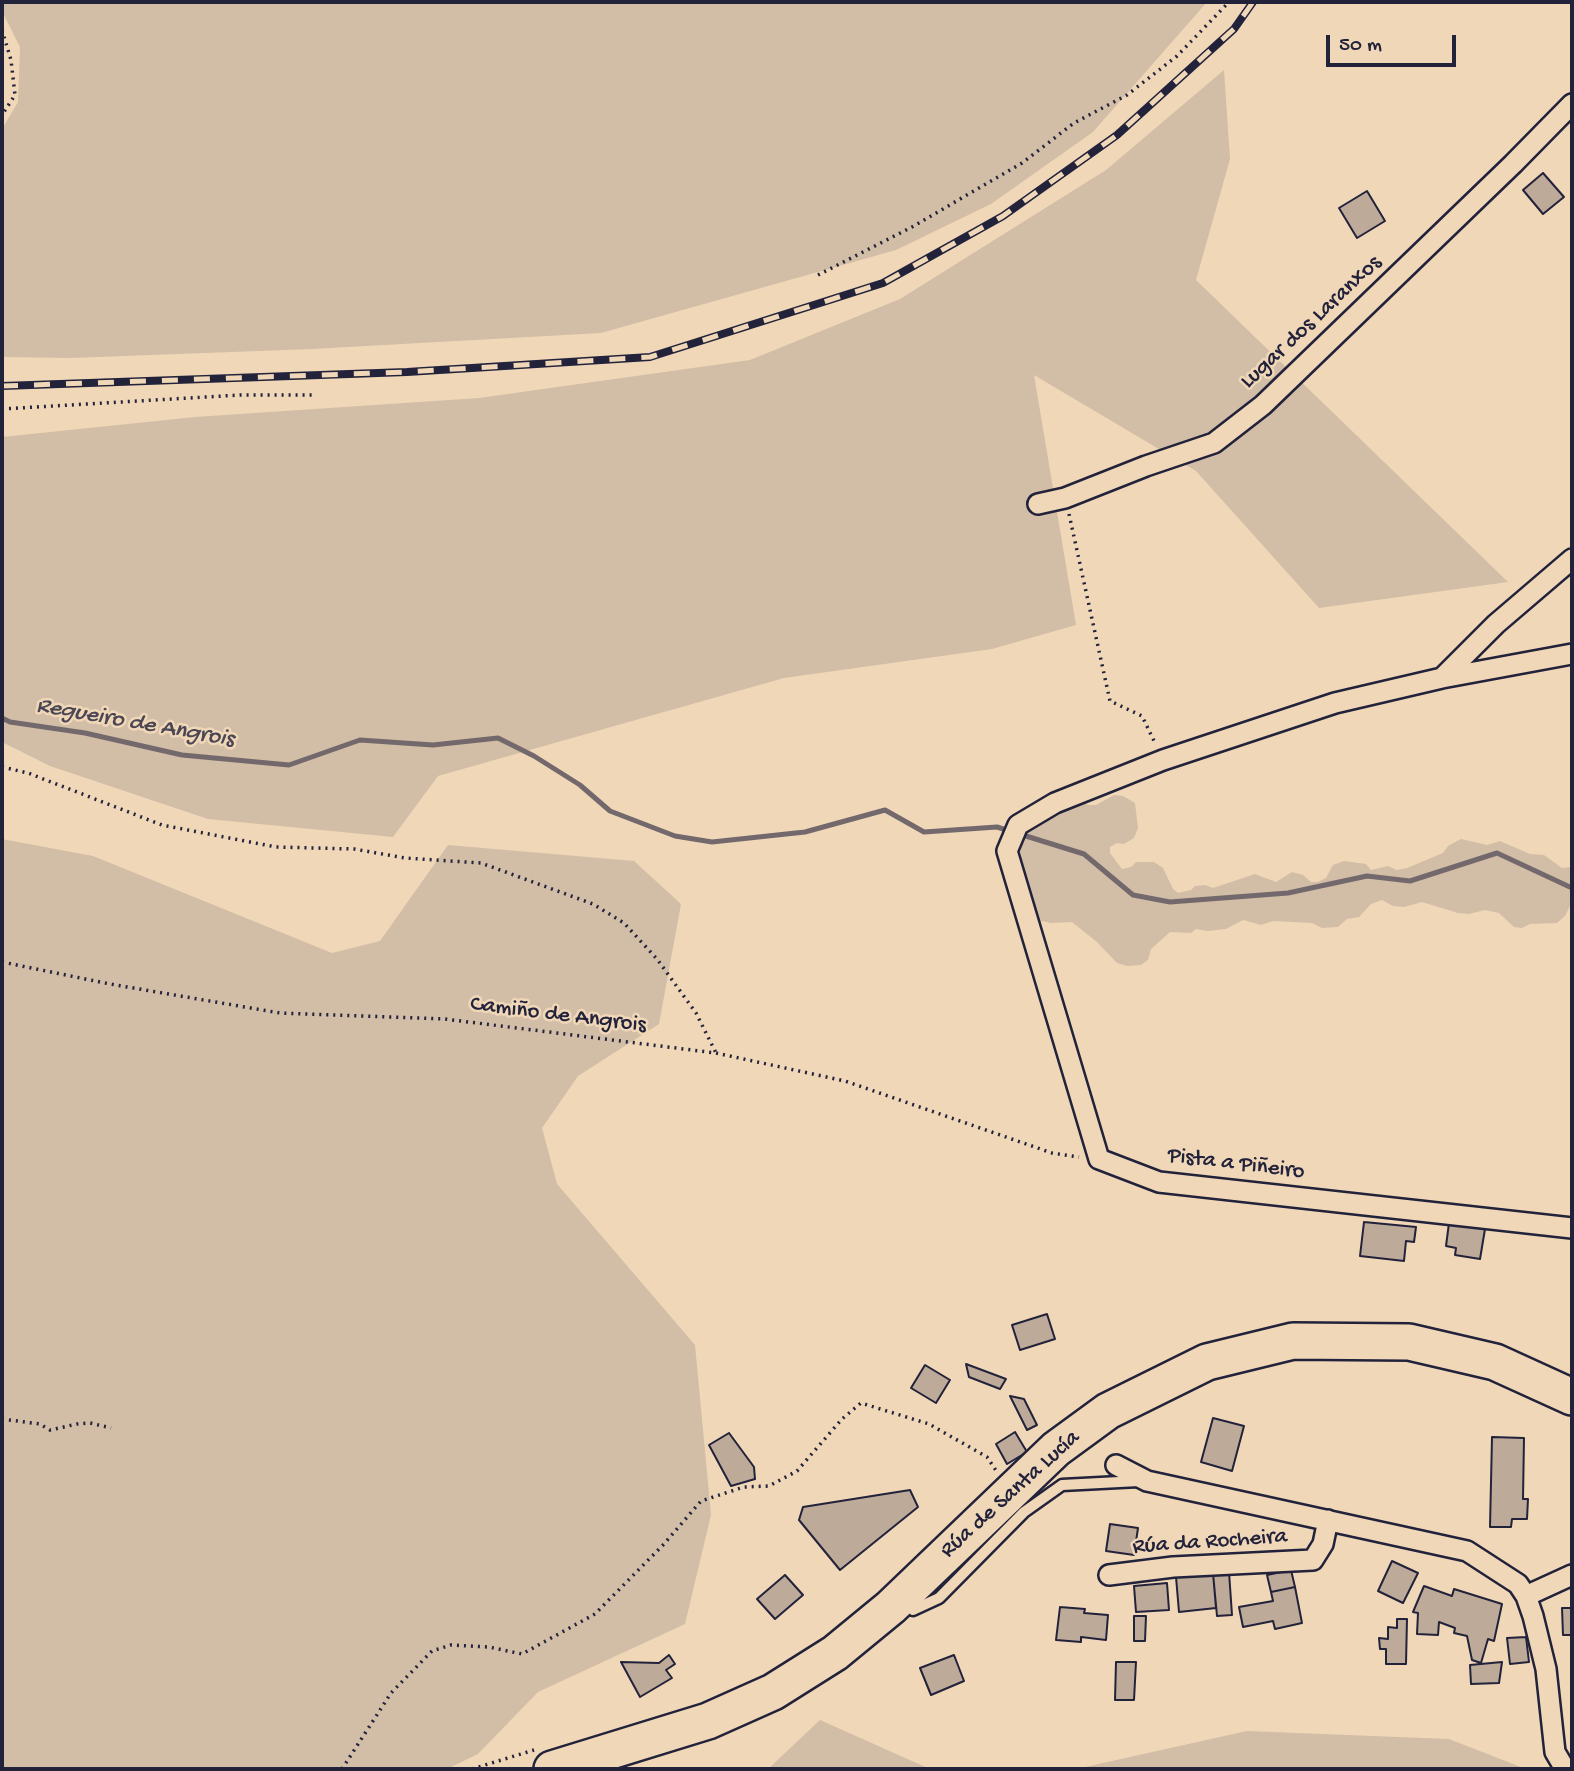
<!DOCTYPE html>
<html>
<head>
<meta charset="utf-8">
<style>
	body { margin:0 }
	#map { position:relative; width:1574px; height:1771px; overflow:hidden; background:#f0d7b8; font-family:"Gochi Hand",sans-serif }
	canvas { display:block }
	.frame { position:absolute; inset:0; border:4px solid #22223b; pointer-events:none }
	.scale { position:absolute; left:1326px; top:35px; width:130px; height:32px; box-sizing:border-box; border:4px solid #22223b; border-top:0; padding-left:9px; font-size:21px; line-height:24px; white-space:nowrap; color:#22223b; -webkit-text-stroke:5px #f0d7b8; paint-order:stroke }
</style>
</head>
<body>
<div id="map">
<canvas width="1574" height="1771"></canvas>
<div class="frame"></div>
<div class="scale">50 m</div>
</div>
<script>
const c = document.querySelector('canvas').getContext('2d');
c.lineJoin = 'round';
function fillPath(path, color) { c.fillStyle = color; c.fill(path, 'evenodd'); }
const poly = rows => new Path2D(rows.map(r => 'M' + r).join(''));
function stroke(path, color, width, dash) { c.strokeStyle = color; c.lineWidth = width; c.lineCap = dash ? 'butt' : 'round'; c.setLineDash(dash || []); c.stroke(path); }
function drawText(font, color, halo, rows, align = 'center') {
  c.font = font + ' "Gochi Hand",sans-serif'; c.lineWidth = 5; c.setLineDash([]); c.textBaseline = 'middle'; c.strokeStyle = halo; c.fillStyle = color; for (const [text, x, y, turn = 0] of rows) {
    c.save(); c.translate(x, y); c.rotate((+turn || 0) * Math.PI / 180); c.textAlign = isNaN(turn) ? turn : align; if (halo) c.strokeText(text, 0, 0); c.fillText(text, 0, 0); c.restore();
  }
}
fillPath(poly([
	[2,2,1207,2,1093,132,991,204,896,250,601,333,312,349,71,358,2,357,2,129,18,102,20,47,2,11],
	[1224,70,1230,159,1196,280,1508,582,1319,608,1196,471,1034,375,1076,625,992,649,784,678,438,776,393,837,208,819,50,766,2,742,2,437,195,417,479,398,750,360,900,299,1106,170],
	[1114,795,1123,796,1135,803,1138,828,1134,838,1124,844,1117,843,1110,847,1110,853,1122,869,1131,867,1136,862,1154,862,1163,868,1173,889,1178,893,1191,890,1195,886,1205,885,1213,888,1255,874,1276,882,1292,872,1303,875,1311,882,1318,882,1326,878,1333,865,1344,861,1366,864,1371,870,1388,866,1397,870,1407,868,1443,853,1448,846,1461,839,1487,845,1500,841,1530,854,1544,855,1562,868,1572,867,1572,902,1565,916,1557,923,1530,924,1522,928,1514,927,1499,913,1485,910,1469,914,1458,913,1422,902,1404,907,1393,906,1382,900,1371,904,1359,917,1347,919,1338,927,1322,928,1312,923,1273,921,1261,925,1243,920,1226,929,1208,931,1196,929,1191,933,1170,932,1151,949,1148,960,1141,965,1127,966,1117,963,1097,942,1072,922,1051,923,1042,921,1034,927,1015,861,1021,827,1080,800,1088,805,1096,805],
	[2,839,93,856,332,953,380,941,448,845,634,861,681,904,659,1024,578,1076,542,1128,557,1184,695,1345,711,1515,685,1624,538,1692,478,1754,447,1769,2,1769],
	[820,1720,930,1769,768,1769],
	[1247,1731,1449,1739,1526,1769,1076,1769]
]), '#d2bda6');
stroke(poly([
	[2,718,10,722,85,733,182,755,289,765,360,740,433,745,498,738,534,756,580,785,610,811,675,836,712,842,805,832,885,810,924,832,997,827,1084,854,1133,895,1170,902,1288,893,1367,876,1410,881,1497,853,1572,888]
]), '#73696c', 5);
const building = poly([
	[1543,173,1564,197,1543,214,1523,190,1543,173],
	[1367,191,1385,221,1357,238,1339,208,1367,191],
	[1364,1222,1416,1227,1414,1242,1406,1241,1404,1261,1360,1256,1364,1222],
	[1449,1223,1485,1229,1480,1259,1455,1255,1456,1248,1446,1246,1449,1223],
	[1047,1314,1055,1339,1020,1350,1012,1325,1047,1314],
	[966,1364,1006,1379,1000,1389,969,1377,966,1364],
	[925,1365,950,1380,936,1403,911,1388,925,1365],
	[1010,1396,1024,1399,1037,1425,1027,1430,1010,1396],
	[1213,1418,1244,1426,1232,1471,1201,1462,1213,1418],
	[1015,1432,1027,1452,1007,1464,996,1444,1015,1432],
	[729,1433,754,1467,755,1479,731,1486,709,1445,729,1433],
	[1492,1437,1524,1438,1523,1499,1528,1499,1527,1519,1512,1519,1511,1527,1490,1527,1492,1437],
	[910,1490,918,1507,840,1570,799,1520,803,1507,910,1490],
	[1110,1524,1138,1528,1134,1555,1106,1551,1110,1524],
	[1392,1561,1418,1573,1403,1603,1378,1591,1392,1561],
	[1291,1570,1295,1587,1271,1592,1267,1575,1291,1570],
	[1229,1572,1232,1615,1217,1616,1213,1573,1229,1572],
	[1213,1573,1216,1608,1179,1612,1176,1577,1213,1573],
	[785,1575,803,1595,775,1619,757,1599,785,1575],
	[1167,1583,1169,1610,1136,1612,1134,1586,1167,1583],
	[1424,1586,1452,1596,1454,1589,1502,1604,1494,1641,1488,1639,1481,1663,1472,1660,1467,1636,1454,1633,1455,1628,1439,1622,1438,1635,1417,1634,1418,1613,1413,1612,1424,1586],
	[1295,1587,1302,1623,1275,1629,1273,1621,1243,1627,1239,1607,1273,1601,1271,1592,1295,1587],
	[1060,1607,1085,1609,1084,1613,1108,1615,1106,1640,1081,1637,1081,1642,1056,1640,1060,1607],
	[1562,1608,1572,1608,1572,1635,1563,1635,1562,1608],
	[1134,1616,1146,1616,1145,1641,1134,1641,1134,1616],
	[1397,1619,1407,1619,1406,1664,1386,1664,1386,1649,1380,1649,1379,1638,1388,1639,1388,1627,1397,1628,1397,1619],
	[1526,1637,1529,1662,1510,1664,1507,1638,1526,1637],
	[669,1655,675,1664,666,1670,672,1678,640,1697,621,1662,659,1663,669,1655],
	[954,1655,964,1681,931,1695,920,1668,954,1655],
	[1116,1662,1136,1662,1134,1700,1115,1700,1116,1662],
	[1502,1662,1499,1683,1471,1684,1470,1665,1502,1662]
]);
fillPath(building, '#bdaa99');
stroke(building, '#22223b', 2);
const lane = poly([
	[913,1610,939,1598,1024,1512,1062,1485,1139,1481]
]);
const street = poly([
	[1038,504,1065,498,1146,466,1214,443,1263,405,1513,164,1572,104],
	[1572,654,1442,678,1335,703,1163,760,1055,803,1018,825,1007,851,1099,1159,1159,1182,1572,1228],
	[1442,678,1496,624,1572,559],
	[1116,1465,1147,1481,1467,1551,1518,1584,1526,1596,1533,1616,1546,1669,1555,1752,1565,1769],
	[1109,1575,1173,1567,1313,1560,1323,1544,1328,1520],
	[1526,1596,1572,1575]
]);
const highway = poly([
	[552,1769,708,1721,773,1692,835,1653,891,1607,1056,1449,1108,1411,1207,1362,1293,1341,1409,1342,1495,1362,1572,1397]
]);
stroke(lane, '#22223b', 15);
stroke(street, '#22223b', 24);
stroke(highway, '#22223b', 40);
stroke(poly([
	[2,30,11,60,15,95,2,115],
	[818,275,912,227,1022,163,1074,123,1127,95,1177,56,1229,2],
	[2,409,240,395,316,395],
	[1069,514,1110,701,1142,716,1156,745],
	[2,767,28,773,162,825,276,847,354,849,405,858,481,863,593,904,624,923,657,959,696,1013,716,1053],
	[2,962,110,984,280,1013,445,1019,716,1053,845,1081,1052,1153,1079,1157],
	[2,1419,40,1424,50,1430,77,1424,90,1423,111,1428],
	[342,1769,391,1693,432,1651,451,1645,489,1647,522,1654,595,1614,664,1544,701,1501,744,1487,769,1486,797,1471,842,1419,861,1403,929,1424,987,1457,997,1472],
	[472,1769,534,1750]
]), '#22223b', 3.5, [2, 5]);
stroke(lane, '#f0d7b8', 10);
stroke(street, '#f0d7b8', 19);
stroke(highway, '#f0d7b8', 35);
const rail = poly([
	[2,386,407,372,650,357,883,283,1003,216,1117,135,1234,29,1253,2]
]);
stroke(rail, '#22223b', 8);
stroke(rail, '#f0d7b8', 5, [16]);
drawText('23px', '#22223b', '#f0d7b8', [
	["Lugar dos Laranxos",1312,323,-43],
	["Camiño de Angrois",558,1016,7],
	["Pista a Piñeiro",1236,1165,7],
	["Rúa de Santa Lucía",1011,1495,-42],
	["Rúa da Rocheira",1210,1543,-4]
]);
drawText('italic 24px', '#4a4654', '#f0d7b8', [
	["Regueiro de Angrois",135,724,10]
]);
</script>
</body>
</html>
